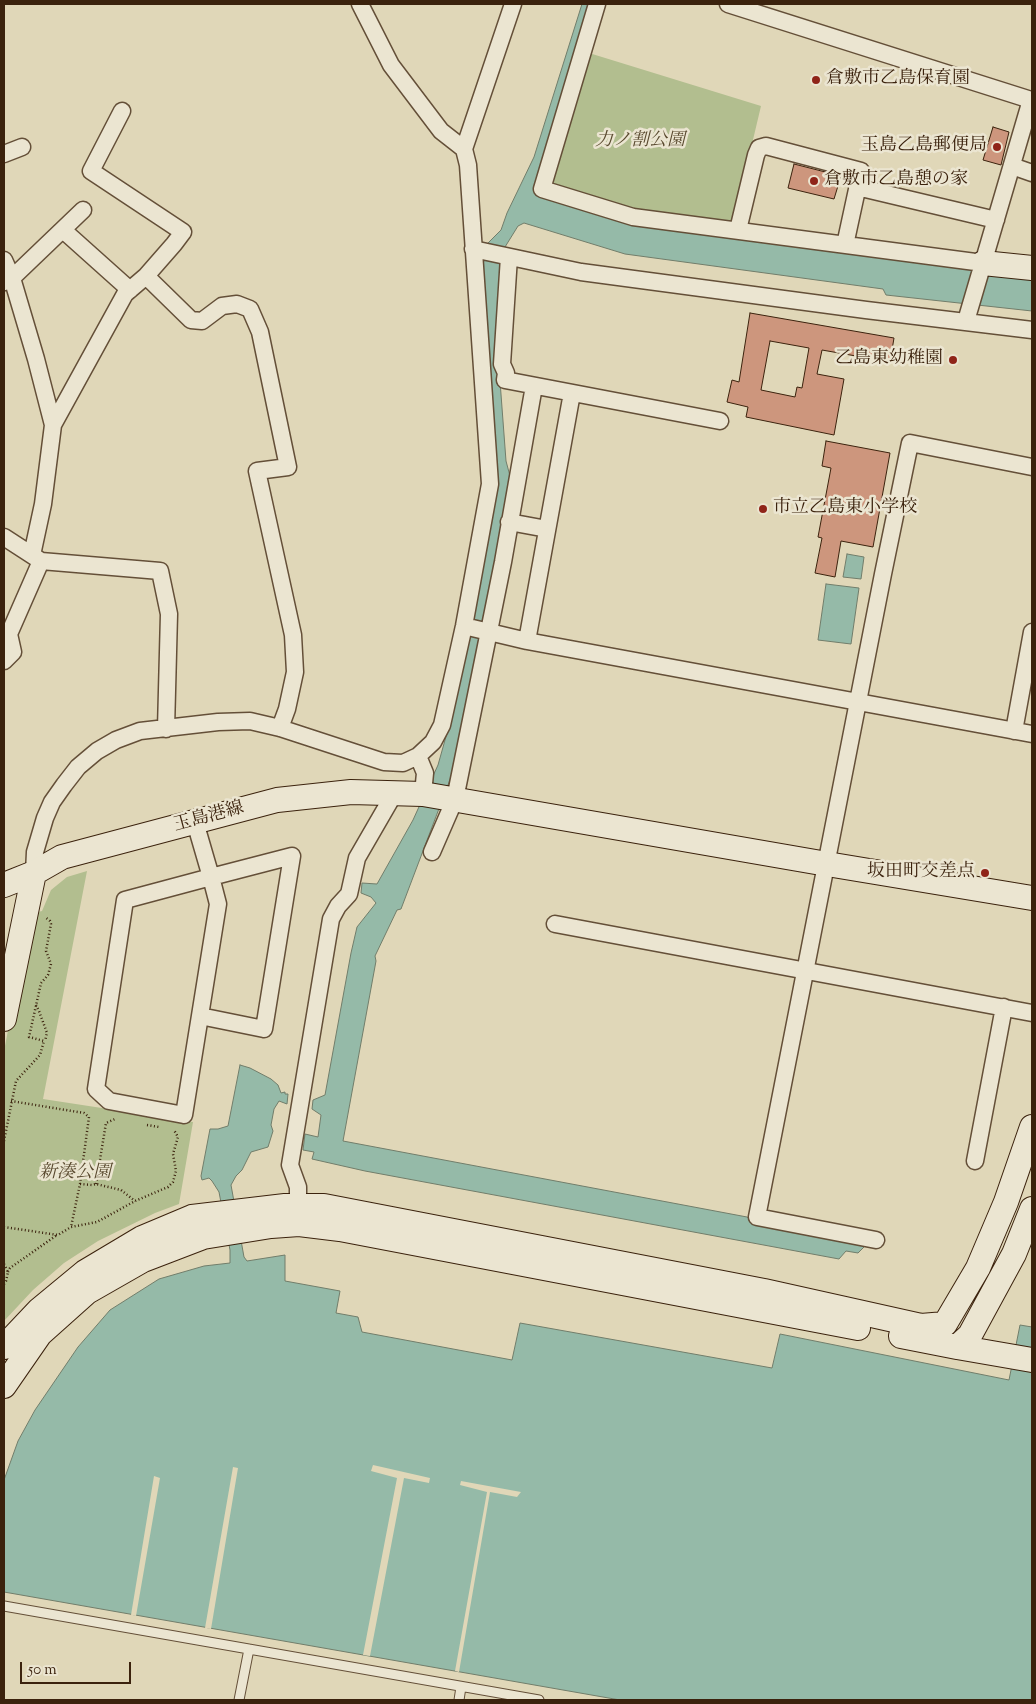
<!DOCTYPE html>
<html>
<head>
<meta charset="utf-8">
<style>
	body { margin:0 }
	#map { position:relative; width:1036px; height:1704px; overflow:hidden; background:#e0d7b8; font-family:"Sorts Mill Goudy",serif }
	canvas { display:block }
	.frame { position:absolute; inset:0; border:5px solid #3b220d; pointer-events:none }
	.scale { position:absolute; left:20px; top:1662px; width:111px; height:22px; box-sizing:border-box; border:2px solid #3b220d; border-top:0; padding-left:6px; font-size:15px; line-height:18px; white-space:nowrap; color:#3b220d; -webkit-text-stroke:4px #ebe5d1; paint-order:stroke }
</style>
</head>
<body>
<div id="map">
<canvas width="1036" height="1704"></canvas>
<div class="frame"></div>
<div class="scale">50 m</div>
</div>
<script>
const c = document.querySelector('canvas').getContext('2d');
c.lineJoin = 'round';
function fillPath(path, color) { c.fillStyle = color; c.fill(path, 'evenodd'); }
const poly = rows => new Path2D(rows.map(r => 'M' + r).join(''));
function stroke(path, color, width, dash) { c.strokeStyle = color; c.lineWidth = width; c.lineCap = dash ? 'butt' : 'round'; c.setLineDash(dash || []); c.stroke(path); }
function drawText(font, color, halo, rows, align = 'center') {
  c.font = font + ' "Sorts Mill Goudy","Noto Serif JP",serif'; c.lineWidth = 5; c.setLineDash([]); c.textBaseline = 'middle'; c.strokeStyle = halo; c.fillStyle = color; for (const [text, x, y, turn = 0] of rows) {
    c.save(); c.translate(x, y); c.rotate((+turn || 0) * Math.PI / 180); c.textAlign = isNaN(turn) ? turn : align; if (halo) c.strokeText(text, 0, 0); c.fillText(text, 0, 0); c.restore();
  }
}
fillPath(poly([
	[589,53,761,106,734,220,728,224,635,213,556,189,552,180],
	[87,871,43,1099,193,1122,179,1204,155,1213,98,1241,64,1263,33,1290,4,1321,4,1051,29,923,38,912,42,911,51,890,67,877]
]), '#b2be8f');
const water = poly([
	[582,4,590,4,536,194,633,222,1032,272,1032,311,886,295,883,289,625,254,524,223,518,226,505,247,499,261,505,265,500,381,506,461,510,476,505,519,454,769,401,909,397,910,375,956,376,961,343,1141,747,1217,755,1222,865,1246,858,1253,846,1251,839,1259,365,1171,312,1159,314,1152,303,1150,305,1134,318,1137,321,1115,312,1109,313,1100,325,1095,351,953,357,927,376,903,371,897,361,893,362,883,377,884,413,820,438,765,454,708,490,516,479,273,484,260,487,258,488,243,501,230,507,213,534,157,582,4],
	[847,554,864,557,861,579,843,577,847,554],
	[826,584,859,588,851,644,818,640,826,584],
	[240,1065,250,1068,271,1079,278,1085,281,1093,285,1092,285,1094,288,1094,287,1104,279,1101,274,1109,271,1125,273,1131,268,1147,251,1152,242,1170,236,1176,231,1185,244,1257,247,1261,285,1255,285,1281,340,1291,336,1313,358,1317,362,1332,512,1360,520,1323,772,1368,780,1334,1009,1380,1020,1325,1032,1327,1032,1700,620,1700,4,1592,4,1480,18,1441,35,1410,78,1347,110,1310,159,1279,204,1266,230,1263,230,1250,219,1192,212,1181,209,1178,202,1180,201,1176,210,1129,218,1129,228,1126,240,1065]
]);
fillPath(water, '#95baa8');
stroke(water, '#717d6a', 1);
fillPath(poly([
	[373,1465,430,1478,429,1483,404,1478,370,1656,363,1655,397,1478,371,1471],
	[233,1467,238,1468,211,1629,205,1628],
	[154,1476,160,1478,136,1616,131,1615],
	[461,1481,521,1492,517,1497,490,1492,459,1672,455,1671,487,1492,460,1485]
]), '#e0d7b8');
const building = poly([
	[993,127,1009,132,1001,165,983,160,993,127],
	[794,164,841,176,834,199,788,188,794,164],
	[750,313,894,338,890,362,822,350,817,374,844,379,834,435,746,417,748,407,727,402,732,380,739,382,750,313],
	[770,341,809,348,802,388,797,387,795,397,761,390,770,341],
	[826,441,890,453,873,547,841,541,835,577,815,573,822,538,818,537,831,468,822,466,826,441]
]);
fillPath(building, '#cd967d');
stroke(building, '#3b220d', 1);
const lane = poly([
	[4,1606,539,1700],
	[239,1700,249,1649],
	[459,1700,461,1687]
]);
const street = poly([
	[360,4,391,65,441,131,464,149],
	[597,4,542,189,633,217,983,263],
	[728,4,1031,100,966,321],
	[122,111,91,171,183,232,174,244,146,276],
	[4,154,22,147],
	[1012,166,1032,173],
	[857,187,996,220],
	[63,230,130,290],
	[738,230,756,155,759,148,766,146,861,171,845,245],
	[473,249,581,272,866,310,1032,330],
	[509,257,502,364,506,373,505,380,720,421],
	[4,260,12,278,36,359,53,425,43,504,32,555],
	[4,282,12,278,83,210],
	[53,425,125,294,146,276,191,320,202,321,222,306,237,304,250,309,260,332,288,467,257,471,293,635,295,672,287,709,280,728],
	[509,522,547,529],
	[4,537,41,561,160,571,169,614,166,729],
	[464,626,527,641,1032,734],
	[527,641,572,393],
	[4,661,13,652,9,634,41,561],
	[1014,731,1032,632],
	[418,756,433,742,442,725,464,626,490,484,468,165,464,149,513,4],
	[195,822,211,877,218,904,184,1115,109,1101,96,1089,125,900,211,877,292,856,264,1029,200,1016],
	[432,852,455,799,503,562,534,386],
	[34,873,35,852,45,818,52,802,64,785,78,767,97,751,116,740,140,731,218,722,250,721,280,728,384,762,403,763,418,756,425,773,423,794],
	[555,924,1032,1013],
	[975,1161,1004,1007],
	[298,1215,298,1187,290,1165,331,919,338,906,349,894,357,858,394,794],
	[876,1240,757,1217,883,574,910,443,1032,467]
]);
const secondary = poly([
	[983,263,1032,268],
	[4,885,34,873,62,857,277,800,351,792,423,794,827,864,1032,898],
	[4,1019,34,873],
	[901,1336,957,1347,970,1335,1014,1254,1032,1209],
	[4,1347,39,1310,85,1272,142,1238,192,1217,285,1206,324,1206,764,1291,921,1326,945,1324,978,1268,1006,1202,1032,1127],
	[957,1347,1032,1360],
	[4,1386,40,1334,87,1292,143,1260,203,1237,271,1226,299,1224,340,1229,858,1328]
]);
stroke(lane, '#644f38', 11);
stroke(street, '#644f38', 19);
stroke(secondary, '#3b220d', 26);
stroke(poly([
	[36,1005,39,1011,47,1033,45,1041],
	[11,1101,84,1113,89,1117,80,1184,71,1227],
	[147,1125,159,1127],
	[4,1141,16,1081,40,1055,44,1041,29,1037,41,983,48,975,51,964,46,951,51,924,50,921,45,917],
	[80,1184,92,1185,96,1184,121,1190,135,1201],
	[96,1184,106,1123,115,1119],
	[4,1227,58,1235,71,1227,97,1222,135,1201,168,1187,173,1182,176,1171,173,1154,178,1137,174,1130],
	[4,1264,8,1272,6,1281,4,1284],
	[8,1272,10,1268,57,1235]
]), '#3b220d', 2.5, [1, 2.5]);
stroke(lane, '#ebe5d1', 9);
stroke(street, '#ebe5d1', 16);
stroke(secondary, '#ebe5d1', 24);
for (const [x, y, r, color] of [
	[816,80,5,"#8f2418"],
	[997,147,5,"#8f2418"],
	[814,181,5,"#8f2418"],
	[953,360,5,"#8f2418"],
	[763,509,5,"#8f2418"],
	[985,873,5,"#8f2418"]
]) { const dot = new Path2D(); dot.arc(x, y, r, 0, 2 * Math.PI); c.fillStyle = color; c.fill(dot); stroke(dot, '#ebe5d1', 2); }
drawText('18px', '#3b220d', '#ebe5d1', [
	["倉敷市乙島保育園",826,80],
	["玉島乙島郵便局",987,147,"right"],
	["倉敷市乙島憩の家",824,181],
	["乙島東幼稚園",943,360,"right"],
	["市立乙島東小学校",773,509],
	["坂田町交差点",975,873,"right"]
], 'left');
drawText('italic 18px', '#59492e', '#ebe5d1', [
	["力ノ割公園",640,142],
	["新湊公園",75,1174]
]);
drawText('18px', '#3b220d', '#ebe5d1', [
	["玉島港線",209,818,-15]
]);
</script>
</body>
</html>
